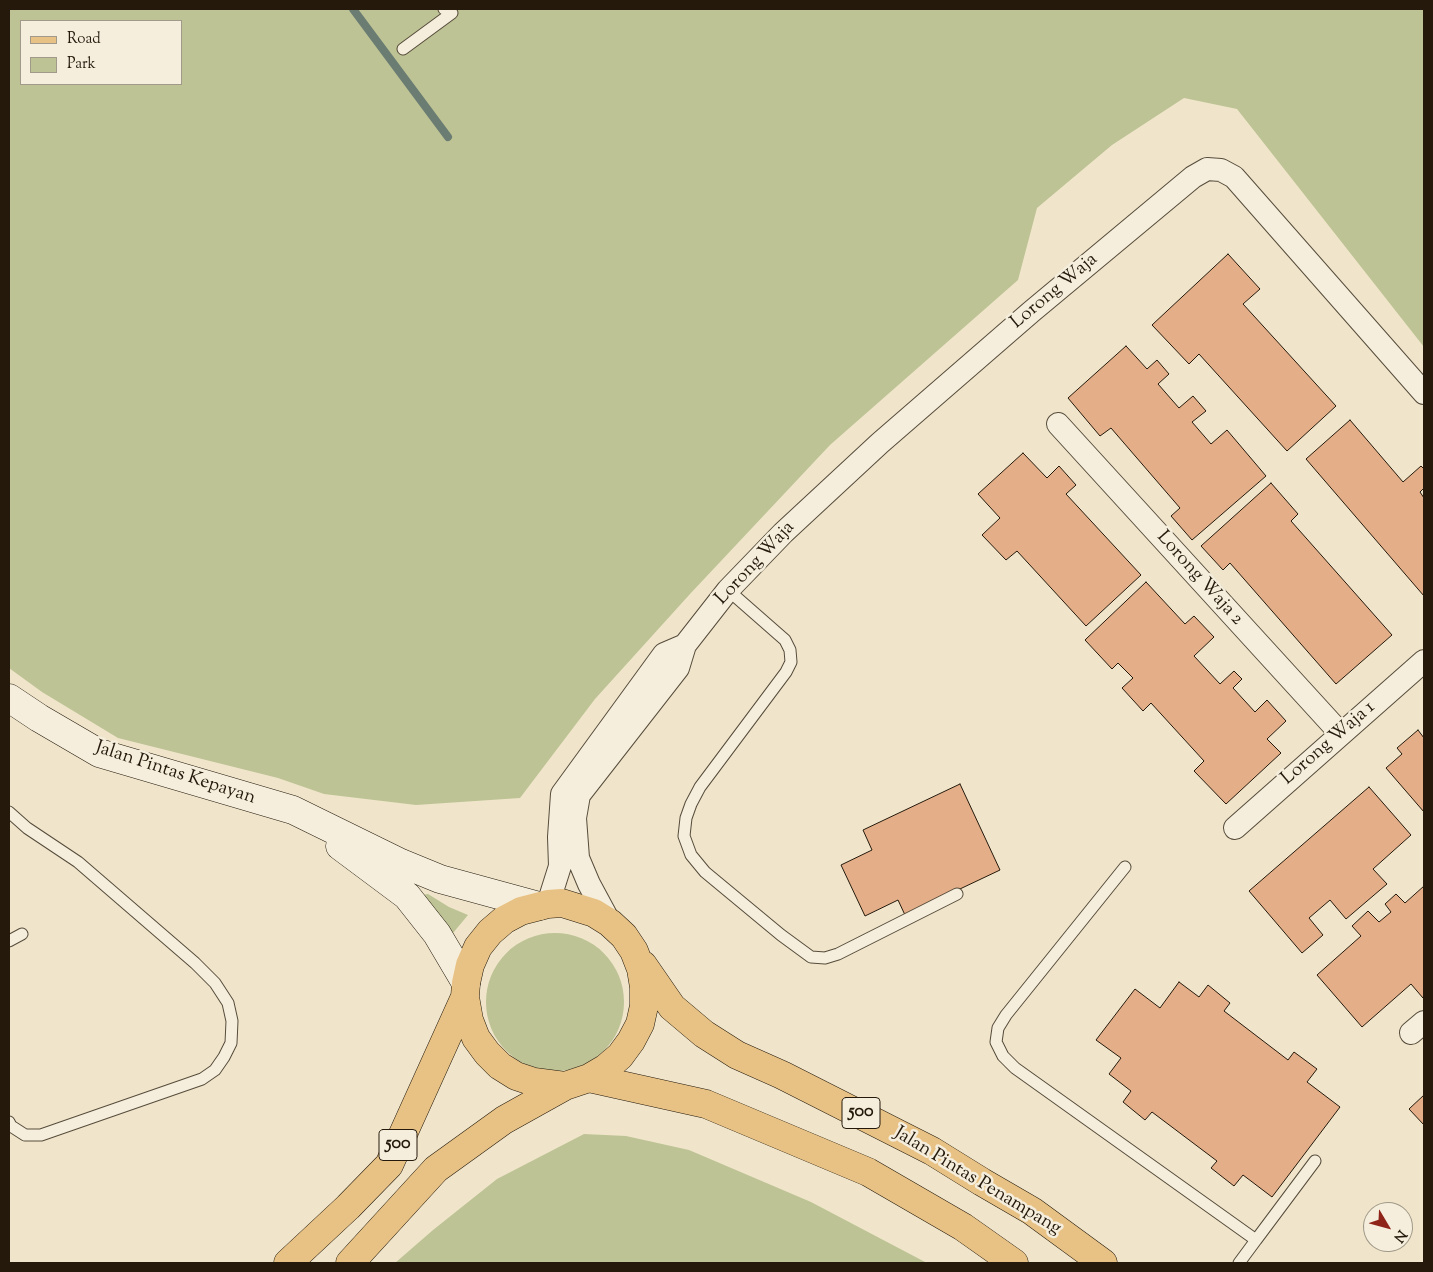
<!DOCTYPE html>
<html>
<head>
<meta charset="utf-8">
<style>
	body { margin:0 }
	#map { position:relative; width:1433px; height:1272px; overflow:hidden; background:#f0e5ca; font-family:"Sorts Mill Goudy",serif }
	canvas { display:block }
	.frame { position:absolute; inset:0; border:10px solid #24190b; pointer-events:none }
	.legend { position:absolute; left:20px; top:20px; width:162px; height:65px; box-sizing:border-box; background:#f5eedd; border:1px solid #a19989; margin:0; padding:6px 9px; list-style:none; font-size:15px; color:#24190b }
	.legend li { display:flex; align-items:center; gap:10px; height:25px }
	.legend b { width:25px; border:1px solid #a19989 }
	.north { position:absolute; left:1363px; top:1202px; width:50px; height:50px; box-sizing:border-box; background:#f5eedd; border:1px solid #a19989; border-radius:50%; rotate:127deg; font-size:14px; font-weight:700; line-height:20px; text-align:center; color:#24190b }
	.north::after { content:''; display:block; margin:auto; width:18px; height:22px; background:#8f2418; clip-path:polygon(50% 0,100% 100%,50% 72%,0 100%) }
</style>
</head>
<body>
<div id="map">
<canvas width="1433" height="1272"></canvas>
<div class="frame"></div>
<ul class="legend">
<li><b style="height:6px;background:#e8c285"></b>Road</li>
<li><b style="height:14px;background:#bdc395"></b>Park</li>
</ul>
<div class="north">N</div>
</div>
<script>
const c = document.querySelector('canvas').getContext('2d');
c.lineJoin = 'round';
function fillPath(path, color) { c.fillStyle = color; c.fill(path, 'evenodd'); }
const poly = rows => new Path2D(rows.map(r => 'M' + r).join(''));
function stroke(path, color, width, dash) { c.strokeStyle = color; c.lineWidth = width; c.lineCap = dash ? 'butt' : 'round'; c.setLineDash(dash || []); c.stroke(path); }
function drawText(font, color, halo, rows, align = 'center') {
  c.font = font + ' "Sorts Mill Goudy",serif'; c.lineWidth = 5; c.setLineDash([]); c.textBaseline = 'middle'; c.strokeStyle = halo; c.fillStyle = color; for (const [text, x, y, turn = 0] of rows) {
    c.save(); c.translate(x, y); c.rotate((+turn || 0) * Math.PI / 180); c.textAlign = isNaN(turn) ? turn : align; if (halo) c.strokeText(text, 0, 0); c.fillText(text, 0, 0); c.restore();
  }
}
fillPath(poly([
	[9,9,1424,9,1424,347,1237,109,1184,98,1112,145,1037,208,1018,280,830,445,690,594,595,699,520,798,416,805,324,794,278,778,118,738,42,692,9,668],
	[21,21,181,21,181,84,21,84],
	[428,894,449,907,468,915,448,939,422,895],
	'486 1002a69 69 0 1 1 138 0a69 69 0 1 1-138 0Z',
	[584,1134,626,1136,689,1150,811,1202,927,1263,395,1263,433,1230,497,1179]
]), '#bdc395');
stroke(poly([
	[353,9,448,137]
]), '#6b7d72', 8);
const building = poly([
	[1228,254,1260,289,1243,304,1336,406,1287,451,1199,354,1189,364,1152,325,1228,254],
	[1126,346,1147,369,1157,360,1169,374,1158,384,1179,408,1193,396,1206,411,1192,422,1211,444,1227,430,1266,476,1192,540,1171,516,1180,508,1111,428,1100,436,1068,398,1126,346],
	[1350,420,1403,482,1421,466,1424,469,1424,488,1420,492,1424,498,1424,596,1306,459,1350,420],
	[1023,453,1047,478,1059,466,1076,485,1066,494,1141,575,1086,626,1017,551,1006,560,982,535,1000,518,978,494,1023,453],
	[1271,483,1298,514,1291,521,1392,635,1336,684,1230,563,1223,570,1201,546,1271,483],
	[1146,582,1185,624,1194,616,1214,637,1194,656,1220,684,1234,671,1242,679,1233,688,1255,712,1267,700,1286,721,1267,739,1281,753,1226,804,1194,771,1204,761,1151,703,1143,711,1122,688,1133,678,1118,663,1112,669,1085,640,1146,582],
	[1418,730,1424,738,1424,812,1386,768,1402,754,1397,748,1418,730],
	[960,784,1000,870,905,915,898,900,865,916,841,865,872,850,863,830,960,784],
	[1369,787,1411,835,1373,869,1387,884,1346,919,1330,900,1309,918,1323,935,1302,953,1249,891,1369,787],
	[1424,886,1424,997,1423,998,1411,984,1362,1027,1317,975,1361,936,1352,926,1368,911,1379,922,1391,912,1385,904,1396,894,1405,903,1424,886],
	[1179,982,1199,997,1208,985,1230,1003,1224,1011,1288,1060,1294,1052,1317,1069,1307,1082,1340,1107,1272,1197,1243,1175,1234,1186,1211,1168,1217,1161,1152,1112,1145,1120,1123,1102,1131,1091,1109,1074,1121,1058,1096,1040,1135,989,1160,1008,1179,982],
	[1424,1095,1424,1125,1409,1109,1424,1095]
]);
fillPath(building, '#e4ae89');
stroke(building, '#24190b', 1);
const lane = poly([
	[403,49,452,13,444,9],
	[728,590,785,640,790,650,791,662,786,672,700,787,691,804,686,818,684,836,691,855,705,872,781,935,811,957,825,958,838,954,957,894],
	[9,812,27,828,78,862,195,963,215,983,228,1003,232,1021,231,1043,224,1057,215,1070,202,1079,41,1135,25,1135,11,1126,9,1122],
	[1125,867,1006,1015,998,1028,996,1042,1003,1056,1015,1068,1256,1240,1239,1263],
	[9,941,22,934],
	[1256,1240,1315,1161]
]);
const street = poly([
	[1058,424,1341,734],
	[1235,828,1424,661],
	[548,904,560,866,559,837,562,794,664,654,685,645],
	[610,923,589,884,578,858,575,818,579,795,678,668,685,645,728,590,783,533,880,443,1031,312,1193,177,1207,169,1221,170,1234,177,1424,393],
	[1411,1033,1424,1022]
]);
const secondary = poly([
	[9,698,39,718,99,753,293,810,401,863,440,879,539,906],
	[340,846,407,896,437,934,466,983]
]);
const primary = poly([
	[643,965,672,1007,704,1034,737,1055,782,1075,932,1151,982,1182,1032,1211,1103,1263],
	[589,1078,706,1104,868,1172,963,1227,1014,1263],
	[288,1263,348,1207,389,1165,465,997,466,983,470,965,478,947,490,932,504,920,521,911,548,904,562,903,594,913,610,923,624,936,634,951,641,969,644,987,644,1006,640,1024,631,1041,620,1056,606,1068,589,1078,565,1086,534,1082,516,1076,500,1066,487,1053,476,1038,469,1020,465,997],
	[350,1263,436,1169,504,1120,565,1086]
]);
stroke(lane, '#574c3b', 13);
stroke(street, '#574c3b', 24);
stroke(secondary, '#24190b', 29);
stroke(primary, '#24190b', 29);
stroke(lane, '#f5eedd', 11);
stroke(street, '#f5eedd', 22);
stroke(secondary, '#f5eedd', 28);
stroke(primary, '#e8c285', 28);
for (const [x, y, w] of [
	[861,1113,38],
	[398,1145,38]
]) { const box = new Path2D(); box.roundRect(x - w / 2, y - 15.5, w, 31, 4); c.fillStyle = '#f5eedd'; c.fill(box); stroke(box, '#24190b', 1); }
drawText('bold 18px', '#24190b', null, [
	["500",861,1113],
	["500",398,1145]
]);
drawText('19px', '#24190b', '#f5eedd', [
	["Lorong Waja",1055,292,-40],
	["Lorong Waja",756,564,-47],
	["Lorong Waja 2",1199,579,48],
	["Lorong Waja 1",1329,744,-41],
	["Jalan Pintas Kepayan",175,774,18],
	["Jalan Pintas Penampang",977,1182,31]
]);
</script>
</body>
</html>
